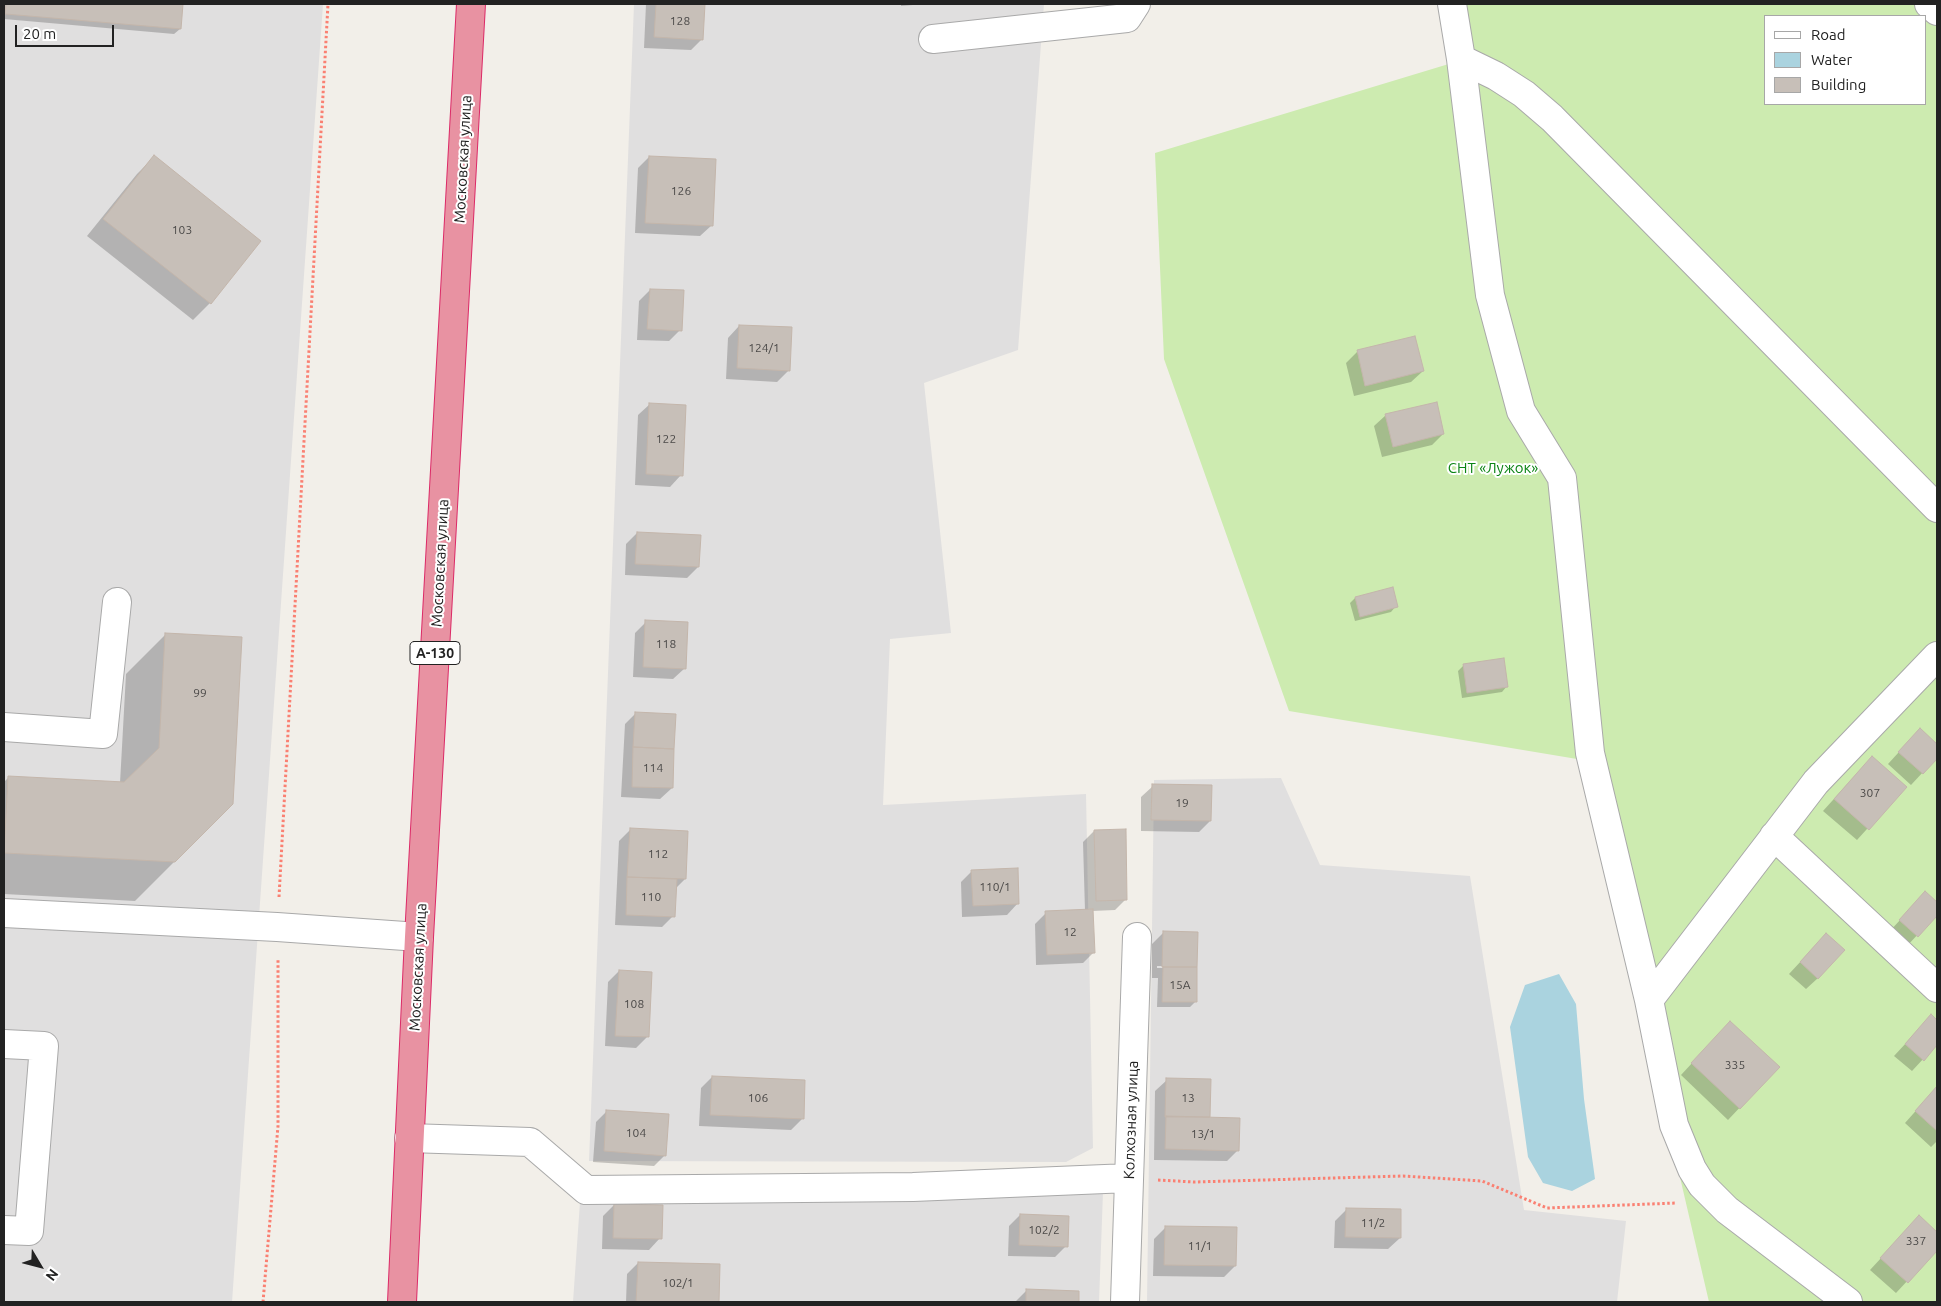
<!DOCTYPE html>
<html>
<head>
<meta charset="utf-8">
<style>
	body { margin:0 }
	#map { position:relative; width:1941px; height:1306px; overflow:hidden; background:#f2efe9; font-family:Ubuntu,sans-serif }
	canvas { display:block }
	.frame { position:absolute; inset:0; border:5px solid #222; pointer-events:none }
	.legend { position:absolute; left:1764px; top:15px; width:162px; height:90px; box-sizing:border-box; background:#fff; border:1px solid #a7a7a7; margin:0; padding:6px 9px; list-style:none; font-size:15px; color:#222 }
	.legend li { display:flex; align-items:center; gap:10px; height:25px }
	.legend b { width:25px; border:1px solid #a7a7a7 }
	.north { position:absolute; left:15px; top:1241px; width:50px; height:50px; -webkit-text-stroke:4px #fff; paint-order:stroke; rotate:127deg; font-size:14px; font-weight:700; line-height:20px; text-align:center; color:#222 }
	.north::after { content:''; display:block; margin:auto; width:18px; height:22px; background:#222; clip-path:polygon(50% 0,100% 100%,50% 72%,0 100%) }
	.scale { position:absolute; left:15px; top:25px; width:99px; height:22px; box-sizing:border-box; border:2px solid #222; border-top:0; padding-left:6px; font-size:15px; line-height:18px; white-space:nowrap; color:#222; -webkit-text-stroke:4px #fff; paint-order:stroke }
</style>
</head>
<body>
<div id="map">
<canvas width="1941" height="1306"></canvas>
<div class="frame"></div>
<ul class="legend">
<li><b style="height:6px;background:#fff"></b>Road</li>
<li><b style="height:14px;background:#aad3df"></b>Water</li>
<li><b style="height:14px;background:#c7bfb8"></b>Building</li>
</ul>
<div class="north">N</div>
<div class="scale">20 m</div>
</div>
<script>
const c = document.querySelector('canvas').getContext('2d');
c.lineJoin = 'round';
function fillPath(path, color) { c.fillStyle = color; c.fill(path, 'evenodd'); }
const poly = rows => new Path2D(rows.map(r => 'M' + r).join(''));
function stroke(path, color, width, dash) { c.strokeStyle = color; c.lineWidth = width; c.lineCap = dash ? 'butt' : 'round'; c.setLineDash(dash || []); c.stroke(path); }
function drawText(font, color, halo, rows, align = 'center') {
  c.font = font + ' Ubuntu,sans-serif'; c.lineWidth = 4; c.setLineDash([]); c.textBaseline = 'middle'; c.strokeStyle = halo; c.fillStyle = color; for (const [text, x, y, turn = 0] of rows) {
    c.save(); c.translate(x, y); c.rotate((+turn || 0) * Math.PI / 180); c.textAlign = isNaN(turn) ? turn : align; if (halo) c.strokeText(text, 0, 0); c.fillText(text, 0, 0); c.restore();
  }
}
fillPath(poly([
	[4,4,323,4,232,1302,4,1302],
	[634,4,1044,4,1018,350,924,383,951,633,890,639,883,805,1086,794,1093,1148,1066,1162,589,1161],
	[1281,778,1320,865,1470,876,1524,1210,1626,1221,1617,1302,1147,1302,1154,780],
	[1079,1185,1103,1192,1099,1302,573,1302,580,1202]
]), '#e0dfdf');
fillPath(poly([
	[1439,4,1937,4,1937,1302,1709,1302,1583,760,1289,711,1164,359,1155,153,1452,63],
	[1765,16,1925,16,1925,104,1765,104]
]), '#cdebb0');
fillPath(poly([
	[1559,974,1576,1004,1584,1099,1595,1179,1572,1191,1543,1183,1528,1157,1510,1027,1525,985]
]), '#aad3df');
fillPath(poly([
	[4,4,182,4,180,29,174,34,4,19],
	[646,4,704,4,702,39,691,50,644,48],
	[901,4,925,4,901,6],
	[154,157,260,241,210,303,193,320,87,236,137,174],
	[649,157,712,225,700,236,635,233,638,168],
	[650,290,680,330,669,341,637,340,639,301],
	[739,326,789,370,777,382,726,379,728,338],
	[1357,352,1423,371,1411,382,1354,396,1346,363],
	[650,404,681,475,670,487,635,485,638,415],
	[1386,415,1443,434,1432,445,1382,457,1374,426],
	[637,533,698,567,687,578,625,575,626,544],
	[1355,598,1396,606,1391,612,1355,621,1350,603],
	[646,622,685,668,673,679,633,677,635,633],
	[165,635,232,804,135,901,4,894,4,782,8,778,120,783,126,674],
	[1464,665,1507,686,1502,692,1462,698,1458,671],
	[636,713,672,788,660,799,621,797,625,724],
	[1920,729,1937,745,1937,757,1911,785,1888,764],
	[1861,769,1905,787,1857,840,1823,811],
	[1153,786,1210,821,1199,832,1141,831,1141,797],
	[630,830,685,879,675,889,673,916,662,927,615,925,619,841],
	[1094,831,1126,899,1115,910,1092,911,1094,952,1083,963,1036,965,1035,924,1046,913,1085,911,1083,842],
	[972,871,1018,903,1007,915,962,917,961,882],
	[1925,893,1937,904,1937,914,1906,947,1889,932],
	[1163,933,1196,933,1195,1002,1190,1007,1157,1007,1158,978,1152,978,1152,944],
	[1157,966,1187,966,1187,968,1157,968],
	[1815,946,1818,978,1806,989,1789,974],
	[619,971,647,1037,636,1048,605,1046,608,982],
	[1931,1016,1937,1022,1937,1044,1912,1071,1894,1056],
	[1719,1034,1778,1067,1728,1120,1681,1075],
	[712,1077,802,1119,791,1130,699,1126,701,1088],
	[1167,1080,1210,1080,1209,1118,1238,1150,1227,1161,1154,1160,1155,1091],
	[1937,1087,1937,1141,1931,1147,1905,1123],
	[607,1111,665,1155,654,1166,593,1162,596,1122],
	[614,1205,660,1238,649,1250,602,1249,603,1216],
	[1346,1210,1400,1238,1388,1249,1334,1248,1335,1221],
	[1020,1215,1066,1246,1055,1257,1008,1256,1009,1226],
	[1919,1217,1937,1234,1937,1249,1896,1293,1870,1270],
	[1165,1228,1235,1266,1224,1277,1153,1276,1154,1239],
	[638,1263,719,1265,718,1302,626,1302,627,1274],
	[1027,1290,1078,1292,1078,1302,1015,1302]
]), '#0003');
const building = poly([
	[6,4,183,4,181,29,5,14,6,4],
	[656,4,705,4,703,40,654,37,656,4],
	[154,155,261,241,211,304,103,219,154,155],
	[649,156,716,159,713,226,645,223,649,156],
	[650,289,684,290,682,331,647,329,650,289],
	[739,325,792,327,790,371,737,368,739,325],
	[1415,336,1424,371,1365,386,1357,350,1415,336],
	[1437,402,1444,434,1393,447,1385,414,1437,402],
	[649,403,686,405,683,476,646,474,649,403],
	[637,532,701,535,699,567,635,564,637,532],
	[1393,587,1398,607,1360,617,1355,597,1393,587],
	[645,620,688,622,686,669,643,667,645,620],
	[165,633,242,637,233,804,175,862,4,853,8,776,124,782,159,748,165,633],
	[1504,658,1508,687,1467,693,1463,664,1504,658],
	[635,712,676,714,674,749,633,747,635,712],
	[1920,728,1937,744,1937,759,1923,774,1898,752,1920,728],
	[633,747,674,749,673,788,632,787,633,747],
	[1872,756,1907,787,1869,830,1834,799,1872,756],
	[1152,784,1212,785,1211,821,1151,820,1152,784],
	[630,828,688,831,686,879,627,877,630,828],
	[1126,829,1127,900,1096,901,1094,830,1126,829],
	[1018,868,1019,904,973,906,971,870,1018,868],
	[627,877,677,879,675,917,626,915,627,877],
	[1925,891,1937,902,1937,916,1918,937,1899,920,1925,891],
	[1093,909,1095,953,1047,955,1045,911,1093,909],
	[1163,931,1198,932,1197,967,1162,967,1163,931],
	[1826,933,1845,950,1818,979,1800,962,1826,933],
	[1163,967,1197,967,1197,1002,1162,1002,1163,967],
	[619,970,652,972,649,1037,615,1036,619,970],
	[1931,1014,1937,1020,1937,1045,1924,1061,1905,1044,1931,1014],
	[1730,1021,1780,1067,1740,1109,1691,1063,1730,1021],
	[712,1076,805,1080,804,1119,710,1115,712,1076],
	[1166,1078,1211,1079,1210,1117,1165,1117,1166,1078],
	[1937,1086,1937,1131,1915,1111,1937,1086],
	[606,1110,669,1114,666,1156,604,1151,606,1110],
	[1166,1116,1240,1118,1239,1151,1165,1149,1166,1116],
	[614,1204,663,1205,662,1239,613,1238,614,1204],
	[1346,1208,1401,1209,1401,1238,1345,1237,1346,1208],
	[1020,1214,1069,1216,1068,1247,1019,1245,1020,1214],
	[1919,1215,1937,1232,1937,1251,1908,1283,1880,1258,1919,1215],
	[1165,1226,1237,1227,1236,1266,1164,1265,1165,1226],
	[638,1262,720,1264,719,1302,636,1302,638,1262],
	[1026,1289,1079,1291,1079,1302,1026,1302,1026,1289]
]);
fillPath(building, '#c7bfb8');
stroke(building, '#c4b6ab', 1);
const minor = poly([
	[1452,4,1461,59,1496,76,1524,94,1552,118,1937,508],
	[1929,4,1937,11],
	[933,39,1127,18,1136,4],
	[1461,59,1490,295,1521,411,1562,478,1590,753,1649,1000],
	[4,727,103,734,117,602],
	[1774,836,1937,988],
	[4,913,277,927,419,937],
	[4,1044,44,1046,29,1231,4,1230],
	[409,1138,530,1142,586,1190,913,1187,1129,1178],
	[1125,1302,1137,937],
	[1848,1302,1727,1210,1702,1185,1692,1169,1674,1125,1649,1000,1816,782,1937,656]
]);
const highway = poly([
	[402,1302,419,937,471,4]
]);
stroke(minor, '#a9a9a9', 30);
stroke(highway, '#dc2a67', 30);
stroke(poly([
	[279,897,328,4],
	[1158,1180,1194,1182,1403,1176,1482,1181,1547,1208,1676,1203],
	[263,1302,278,1126,278,958]
]), '#fa8072', 3, [2.5, 2.5]);
stroke(minor, '#fff', 28);
stroke(highway, '#e892a2', 28);
drawText('12px', '#4b4948', null, [
	["128",680,21],
	["126",681,191],
	["103",182,230],
	["124/1",764,348],
	["122",666,439],
	["118",666,644],
	["99",200,693],
	["114",653,768],
	["307",1870,793],
	["19",1182,803],
	["112",658,854],
	["110/1",995,887],
	["110",651,897],
	["12",1070,932],
	["15А",1180,985],
	["108",634,1004],
	["335",1735,1065],
	["106",758,1098],
	["13",1188,1098],
	["104",636,1133],
	["13/1",1203,1134],
	["11/2",1373,1223],
	["102/2",1044,1230],
	["337",1916,1241],
	["11/1",1200,1246],
	["102/1",678,1283]
]);
for (const [x, y, w] of [
	[435,653,50]
]) { const box = new Path2D(); box.roundRect(x - w / 2, y - 11.5, w, 23, 4); c.fillStyle = '#fff'; c.fill(box); stroke(box, '#222', 1); }
drawText('bold 14px', '#222', null, [
	["А-130",435,653]
]);
drawText('15px', '#222', '#fff', [
	["Московская улица",463,159,-87],
	["Московская улица",440,563,-87],
	["Московская улица",418,967,-87],
	["Колхозная улица",1131,1120,-88]
]);
drawText('15px', '#0c8416', '#fff', [
	["СНТ «Лужок»",1493,468]
]);
</script>
</body>
</html>
